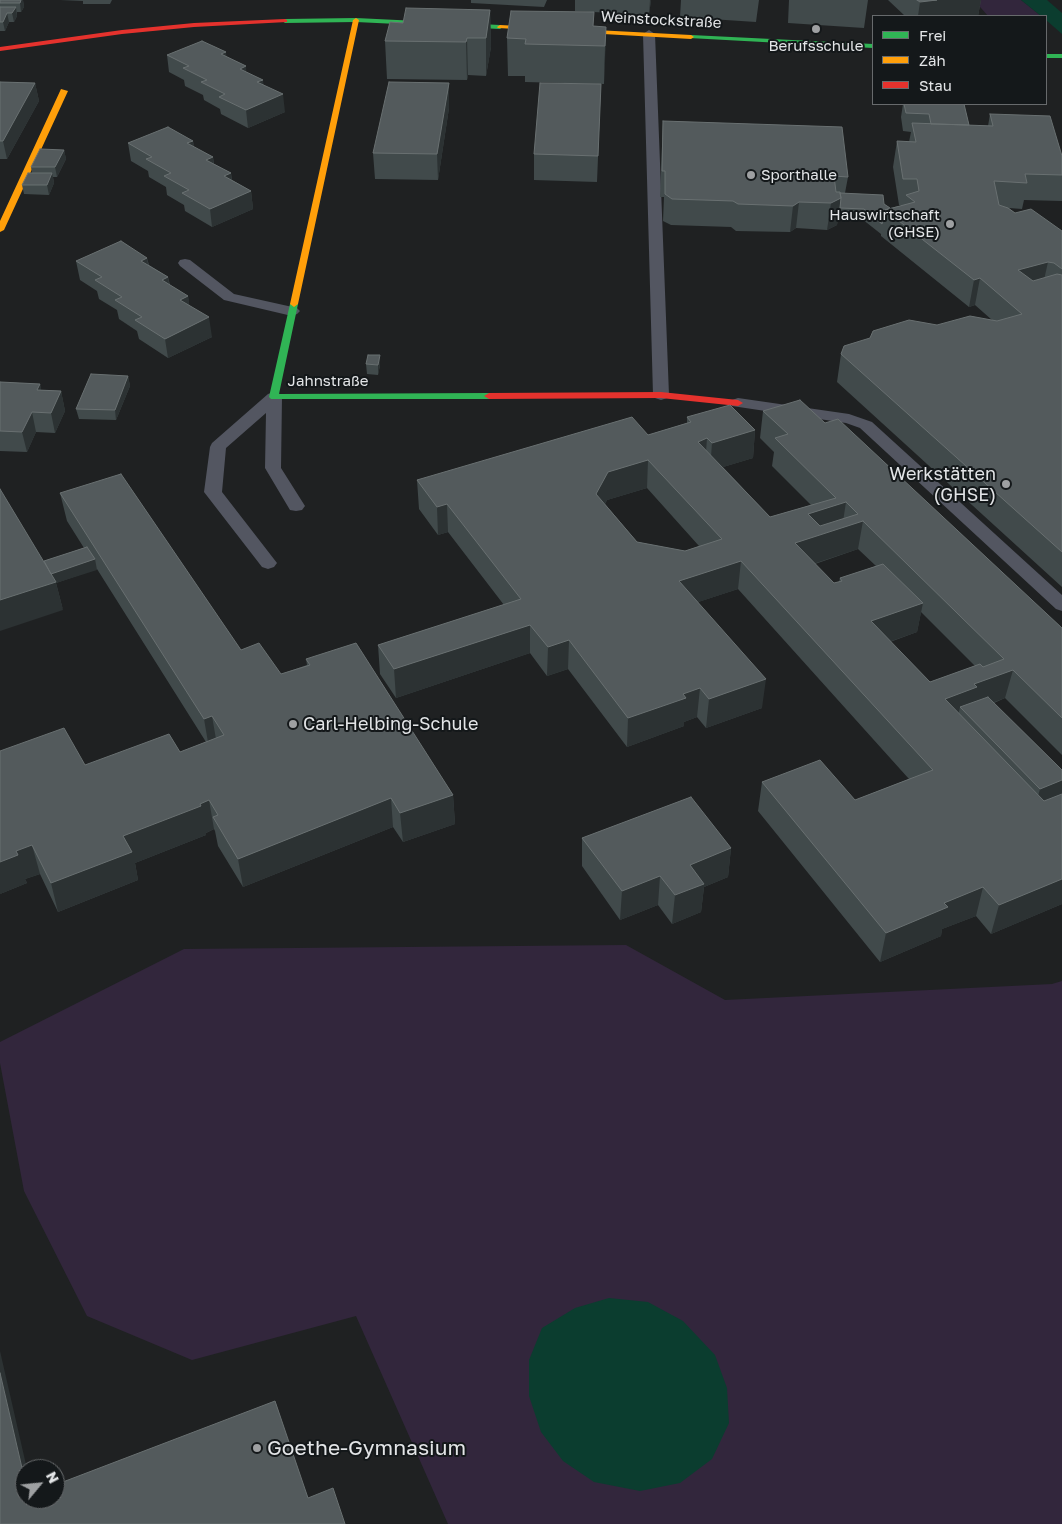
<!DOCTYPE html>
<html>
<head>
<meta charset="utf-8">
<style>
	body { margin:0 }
	#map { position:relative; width:1062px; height:1524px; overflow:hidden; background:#1f2122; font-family:"Golos Text",sans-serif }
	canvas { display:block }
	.legend { position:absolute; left:872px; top:15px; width:175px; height:90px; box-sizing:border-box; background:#14181a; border:1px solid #676a6c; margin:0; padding:6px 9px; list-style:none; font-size:15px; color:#e3e5e7 }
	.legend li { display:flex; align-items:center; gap:10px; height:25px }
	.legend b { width:25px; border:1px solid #676a6c }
	.north { position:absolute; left:15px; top:1459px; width:50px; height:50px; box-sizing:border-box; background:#14181a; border:1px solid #676a6c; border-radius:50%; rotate:62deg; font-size:14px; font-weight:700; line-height:20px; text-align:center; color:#e3e5e7 }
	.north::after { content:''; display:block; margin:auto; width:18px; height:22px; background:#9ea0a2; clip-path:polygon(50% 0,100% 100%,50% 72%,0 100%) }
</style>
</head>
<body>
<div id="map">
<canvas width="1062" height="1524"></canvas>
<ul class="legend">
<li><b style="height:6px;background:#30b455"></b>Frei</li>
<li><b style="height:6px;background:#ff9f0a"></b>Zäh</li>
<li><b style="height:6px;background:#e5322d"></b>Stau</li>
</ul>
<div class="north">N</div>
</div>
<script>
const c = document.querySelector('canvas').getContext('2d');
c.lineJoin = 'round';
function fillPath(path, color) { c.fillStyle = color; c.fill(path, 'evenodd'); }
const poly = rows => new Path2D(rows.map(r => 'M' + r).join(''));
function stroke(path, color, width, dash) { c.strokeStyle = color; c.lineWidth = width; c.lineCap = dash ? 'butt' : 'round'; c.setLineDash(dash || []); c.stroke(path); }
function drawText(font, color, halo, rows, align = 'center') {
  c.font = font + ' "Golos Text",sans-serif'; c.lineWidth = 4; c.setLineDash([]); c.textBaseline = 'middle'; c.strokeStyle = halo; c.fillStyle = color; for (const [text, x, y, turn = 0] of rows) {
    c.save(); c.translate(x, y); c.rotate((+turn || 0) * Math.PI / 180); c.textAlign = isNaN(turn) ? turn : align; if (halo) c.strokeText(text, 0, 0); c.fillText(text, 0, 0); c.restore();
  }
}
fillPath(poly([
	[974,0,1021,0,1041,16,988,16],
	[626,945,725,1000,1052,984,1062,981,1062,1524,448,1524,356,1316,192,1360,87,1316,24,1191,0,1063,0,1042,184,949]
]), '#32263c');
fillPath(poly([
	[1021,0,1047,0,1062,13,1062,34,1046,20,1046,16,1041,16],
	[609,1298,648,1302,683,1321,715,1355,727,1388,729,1423,712,1459,680,1483,640,1491,594,1482,563,1461,541,1432,529,1396,529,1360,542,1328,575,1308]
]), '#0b3d2f');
fillPath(poly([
	[649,30,655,34,669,395,667,398,661,400,655,398,653,395,643,34,649,30],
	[185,259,190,260,234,294,297,308,300,311,297,314,292,316,224,300,180,266,178,263,180,260,185,259],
	[274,392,280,394,282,397,281,468,305,506,302,510,296,511,290,510,265,468,266,413,226,448,222,492,277,563,274,567,268,569,262,567,204,492,210,447,212,443,268,394,274,392],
	[738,398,849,414,872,422,1062,595,1062,611,1056,609,860,428,846,423,732,406,730,403,732,400,738,398]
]), '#535661');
fillPath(poly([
	[356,18,500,25,503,27,500,29,356,22,285,23,282,21,285,19,356,18],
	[691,35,873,44,873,48,689,38,688,37,691,35],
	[1046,54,1062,54,1062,58,1046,58,1046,54],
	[294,301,298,304,279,394,489,393,494,396,489,399,271,399,269,397,290,304,294,301]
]), '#30b455');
fillPath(poly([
	[356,18,359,20,298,304,294,307,290,304,353,20,356,18],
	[500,25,691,35,694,37,691,39,498,28,497,27,500,25],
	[61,89,68,91,4,230,0,232,0,221,61,89]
]), '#ff9f0a');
fillPath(poly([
	[285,19,287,20,287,22,194,27,122,34,0,51,0,47,122,30,194,23,285,19],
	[661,392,738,400,743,403,738,406,661,398,489,399,484,396,489,393,661,392]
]), '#e5322d');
fillPath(poly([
	[0,0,23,0,24,7,21,12,17,12,17,16,14,22,9,22,5,31,0,31],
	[60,0,112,0,110,4,83,4,83,1],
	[471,0,547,0,544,7,471,3],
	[575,0,651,0,649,15,575,11],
	[681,0,759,0,756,22,680,17],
	[789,0,868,0,864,28,788,23],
	[888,0,981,0,978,16,905,16],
	[490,10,491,47,486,76,468,75,467,80,387,79,385,41,403,23],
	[593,26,606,27,604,84,525,82,525,76,508,76,507,38],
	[167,55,227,57,246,66,246,72,264,85,285,112,248,128,221,114,220,109,204,100,203,95,185,86,184,80,169,72],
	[0,82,35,83,39,101,7,159,0,159],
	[449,83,449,108,438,180,375,179,373,153],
	[601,84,597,182,534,180,534,154],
	[903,104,964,104,969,125,988,126,990,114,1062,156,1062,201,1024,200,1022,209,1009,208,1015,213,1062,231,1062,587,837,382,841,354,937,325,992,320,975,305,969,307,881,236,881,234,862,219,838,218,837,225,827,230,796,228,790,232,736,231,731,227,671,225,663,221,664,197,660,197,663,121,848,177,845,193,884,204,890,208,903,205,899,205,893,167,897,141,909,142,911,132,903,131,901,117],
	[193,141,194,147,213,157,214,164,231,173,232,180,251,191,253,209,212,227,185,211,184,205,167,195,166,187,149,177,148,171,131,161,128,143],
	[64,150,66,159,57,177,53,177,54,183,49,195,24,194,22,185,32,173,31,167],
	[147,258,149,265,168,277,170,285,188,296,189,305,212,337,168,358,139,339,137,331,119,319,117,310,99,299,97,291,80,280,76,261],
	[366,364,380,365,378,375,367,374],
	[128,376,130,386,116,420,79,419,76,409],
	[0,382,40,384,41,390,61,391,65,411,55,433,36,432,27,452,0,451],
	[763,411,825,423,1062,628,1062,755,1005,698,994,703,1062,770,1062,904,991,934,976,916,942,929,941,936,880,962,758,811,762,782,855,800,909,779,738,589,698,602,762,708,706,728,697,717,684,722,684,726,627,747,568,669,547,676,530,653,396,698,380,674,378,645,504,605,448,532,438,535,419,509,417,480,648,435,687,423,687,417,755,430,753,458,723,467,770,517,811,505,772,466,774,452,760,438],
	[647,488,699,546,685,551,637,542,605,504,607,500],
	[858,549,876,566,840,578,839,582,834,583,815,564],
	[921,612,975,666,930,682,890,642,917,632],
	[60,493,241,650,281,674,307,665,306,659,453,795,455,824,403,842,393,827,243,887,218,846,215,831,214,829,206,833,206,835,135,863,138,880,58,912,40,874,25,879,27,883,0,894,85,765,180,752,206,742,97,569,56,583,63,610,44,561,84,548,67,521],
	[582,838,731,848,728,877,704,887,701,912,672,924,658,905,620,920,582,866]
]), '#414a4b');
fillPath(poly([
	[21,0,23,0,24,7,21,12,20,3],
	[650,0,651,0,649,15],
	[937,0,981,0,978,16,918,16,920,2],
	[16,7,17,16,14,22,12,13],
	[490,10,491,47,486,76,486,38],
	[7,13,9,22,5,31,3,22],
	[606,27,605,64,604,84,605,46],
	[467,38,468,75,467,80,466,42],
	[226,52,228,70,221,54],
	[246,66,247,84,240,69],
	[263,80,265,97,257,82],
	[35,83,39,101,7,159,3,141],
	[449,83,449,108,438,180,437,154],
	[283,94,285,112,248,128,246,110],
	[193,141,196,159,187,143],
	[64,150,66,159,57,177,55,167],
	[213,157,215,176,206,160],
	[52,173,54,183,49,195,47,185],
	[231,173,233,191,224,176],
	[251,191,253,209,212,227,210,209],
	[841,198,837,225,827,230,831,203],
	[799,202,796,228,790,232,793,206],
	[147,258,150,277,141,261],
	[1048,262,1042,289,1018,270],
	[168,277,171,296,162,280],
	[980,278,975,305,969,307,974,280],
	[188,296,191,315,180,300],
	[209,317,212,337,168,358,165,339],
	[380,355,380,365,378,375,378,365],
	[128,376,130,386,116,420,115,410],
	[40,384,44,404,37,390],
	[61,391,65,411,55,433,51,413],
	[32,412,36,432,27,452,22,432],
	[755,430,753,458,710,471,712,443],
	[707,438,705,466,698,442],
	[648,460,647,488,607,500,595,522,596,494,608,472],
	[846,502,842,528,863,521,858,549,792,571,795,543,808,514],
	[447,504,448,532,438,535,437,507],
	[95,559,97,570,56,583,63,610,0,631,0,600,46,575],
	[741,561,738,589,677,609,679,581],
	[923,603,917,632,866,650,871,621],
	[530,625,530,653,396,698,394,669],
	[569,640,568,669,547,676,548,647],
	[1013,670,1005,698,971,711,960,707,957,721,945,699,974,684],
	[766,679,762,708,706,728,709,699],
	[700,688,697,717,684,722,684,726,627,747,628,718,683,694],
	[212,716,217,745,209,748,204,719],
	[1062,780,1062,802,1032,818,1040,789],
	[453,795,455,824,403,842,400,813],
	[391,798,393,827,243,887,238,859],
	[209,800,214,829,206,833,206,835,135,863,138,880,58,912,51,883,123,836],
	[32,845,40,874,25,879,27,883,0,894,0,862,16,851],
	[731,848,728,877,704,887,701,912,672,924,675,895,690,865],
	[660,876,658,905,620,920,622,891],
	[1062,879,1062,904,991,934,999,905],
	[983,887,976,916,942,929,941,936,880,962,886,933,944,903],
	[0,1351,27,1469,25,1469,25,1481,0,1373]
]), '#2c3233');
const building = poly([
	[0,0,21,0,20,3,0,3,0,0],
	[917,0,937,0,920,2,917,0],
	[0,7,16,7,12,13,7,13,3,22,0,22,0,7],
	[406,8,490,10,486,38,467,38,466,42,385,41,390,22,403,23,406,8],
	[511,11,594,12,593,26,606,27,605,46,525,44,526,39,507,38,511,11],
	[202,41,226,52,221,54,246,66,240,69,263,80,257,82,283,94,246,110,219,97,225,94,201,82,207,80,183,68,189,66,167,55,202,41],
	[0,82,35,83,3,141,0,141,0,82],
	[389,82,449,83,437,154,373,153,389,82],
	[540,83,601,84,598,156,534,154,540,83],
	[904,104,964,104,969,125,931,124,929,114,906,113,904,104],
	[990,114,1050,116,1062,156,1062,175,1025,174,1027,183,994,181,999,205,1008,208,1015,213,1031,209,1062,231,1062,269,1054,263,1048,262,1018,270,1033,281,1057,274,1062,275,1062,552,841,354,844,346,870,338,873,331,909,320,937,325,970,316,997,321,1022,314,980,278,974,280,885,210,915,202,906,195,919,191,917,179,903,179,897,141,916,142,912,123,993,126,990,114],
	[663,121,842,127,848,177,834,176,836,192,840,192,841,198,831,203,799,202,793,206,738,204,733,201,672,199,665,194,665,171,662,171,663,121],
	[168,127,193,141,187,143,213,157,206,160,231,173,224,176,251,191,210,209,182,193,189,190,164,176,171,173,146,159,152,157,128,143,168,127],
	[40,149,64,150,55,167,31,167,40,149],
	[28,173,52,173,47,185,22,185,28,173],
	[840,193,883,195,884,204,890,208,885,210,882,224,864,209,840,208,841,198,840,193],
	[121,241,147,258,141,261,168,277,162,280,188,296,180,300,209,317,165,339,135,320,142,317,115,300,122,297,95,280,102,277,76,261,121,241],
	[368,355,380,355,378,365,366,364,368,355],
	[91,374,128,376,115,410,76,409,91,374],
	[0,382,40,384,37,390,61,391,51,413,32,412,22,432,0,431,0,382],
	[800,400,825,423,838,419,1062,628,1062,718,1013,670,974,684,977,687,945,699,1044,801,1062,794,1062,879,999,905,983,887,944,903,948,907,886,933,762,782,820,760,855,800,933,770,741,561,679,581,766,679,709,699,700,688,683,694,686,698,628,718,569,640,548,647,530,625,394,669,378,645,521,599,447,504,437,507,417,480,632,417,648,435,691,422,687,417,730,405,755,430,712,443,707,438,698,442,770,517,836,498,775,438,788,434,763,411,800,400],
	[648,460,722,539,685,551,637,542,596,494,608,472,648,460],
	[846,502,858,514,820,526,808,514,846,502],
	[863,521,1004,659,983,667,980,664,930,682,871,621,923,603,883,564,840,578,842,581,834,583,795,543,863,521],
	[121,474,241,650,259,643,281,674,310,665,306,659,356,643,453,795,400,813,391,798,238,859,213,817,218,815,209,800,200,804,201,806,123,836,132,852,51,883,32,845,16,851,18,855,0,862,0,751,64,728,85,765,169,734,180,752,224,735,212,716,204,719,60,493,121,474],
	[0,489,56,582,0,600,0,489],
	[87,547,95,559,51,574,44,561,87,547],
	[988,697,1062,770,1062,780,1040,789,960,707,988,697],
	[691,797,731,848,690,865,704,884,675,895,660,876,622,891,582,838,691,797],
	[0,1373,25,1481,25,1499,55,1499,55,1485,275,1401,308,1498,333,1488,345,1524,0,1524,0,1373]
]);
fillPath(building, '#535a5c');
stroke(building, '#697071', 1);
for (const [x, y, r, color] of [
	[816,29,5,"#9ea0a2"],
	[751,175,5,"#9ea0a2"],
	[950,224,5,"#9ea0a2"],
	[1006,484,5,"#9ea0a2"],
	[293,724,5,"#9ea0a2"],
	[257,1448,5,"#9ea0a2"]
]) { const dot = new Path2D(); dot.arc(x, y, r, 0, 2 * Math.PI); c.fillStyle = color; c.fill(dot); stroke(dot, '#14181a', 2); }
drawText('15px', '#e3e5e7', '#14181a', [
	["Weinstockstraße",661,20,3],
	["Jahnstraße",328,381]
]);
drawText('15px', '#e3e5e7', '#14181a', [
	["Berufsschule",816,46],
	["Sporthalle",761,175,"left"],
	["Hauswirtschaft",940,215,"right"],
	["(GHSE)",940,232,"right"]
]);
drawText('18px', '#e3e5e7', '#14181a', [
	["Werkstätten",996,474],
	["(GHSE)",996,495],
	["Carl-Helbing-Schule",303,724,"left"]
], 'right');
drawText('21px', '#e3e5e7', '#14181a', [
	["Goethe-Gymnasium",267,1448]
], 'left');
</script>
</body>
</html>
